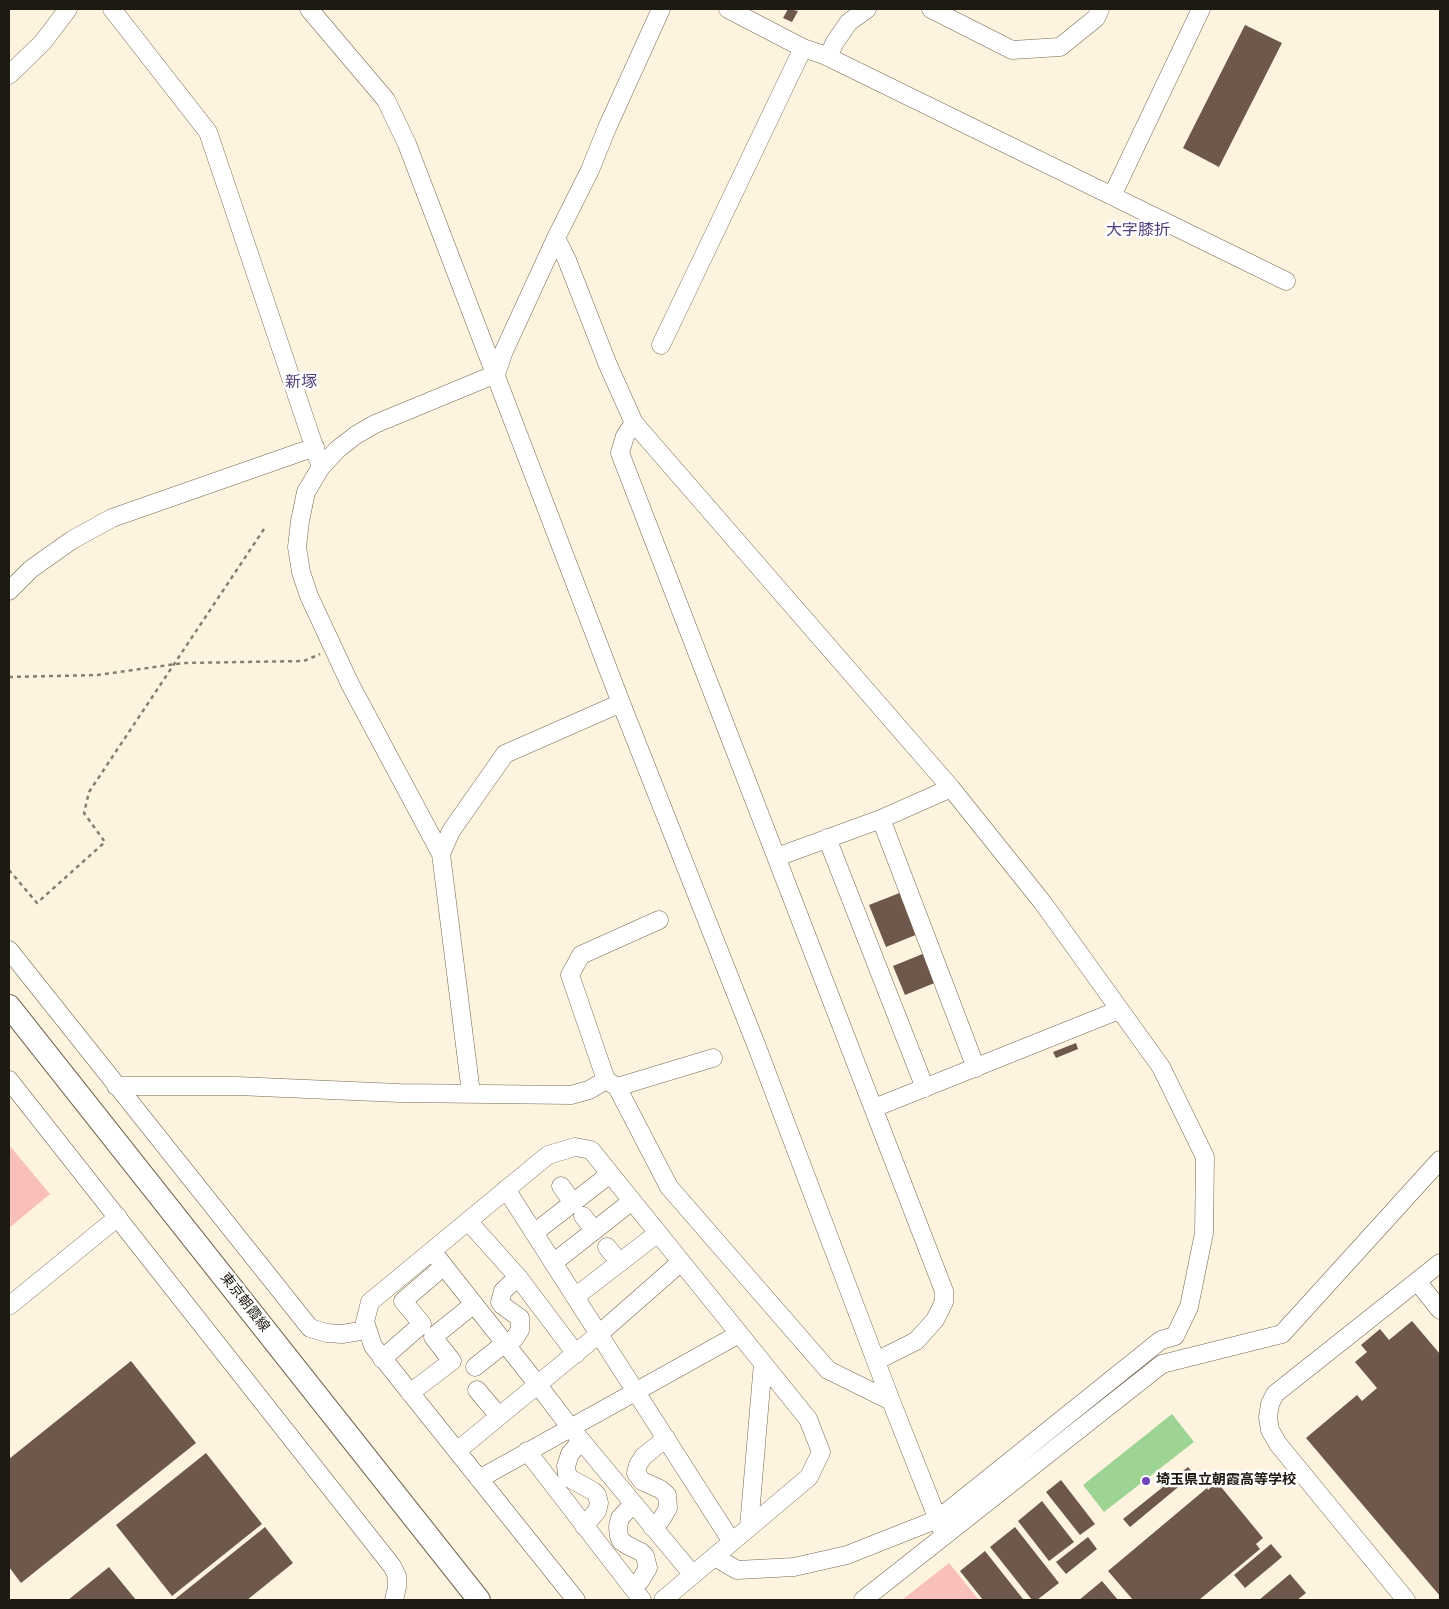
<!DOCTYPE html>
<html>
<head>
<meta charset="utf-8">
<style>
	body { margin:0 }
	#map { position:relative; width:1449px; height:1609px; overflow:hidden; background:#fef3df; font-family:"Source Sans 3",sans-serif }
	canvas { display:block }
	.frame { position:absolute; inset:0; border:10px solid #1e1a11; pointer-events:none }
</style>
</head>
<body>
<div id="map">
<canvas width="1449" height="1609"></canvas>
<div class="frame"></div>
</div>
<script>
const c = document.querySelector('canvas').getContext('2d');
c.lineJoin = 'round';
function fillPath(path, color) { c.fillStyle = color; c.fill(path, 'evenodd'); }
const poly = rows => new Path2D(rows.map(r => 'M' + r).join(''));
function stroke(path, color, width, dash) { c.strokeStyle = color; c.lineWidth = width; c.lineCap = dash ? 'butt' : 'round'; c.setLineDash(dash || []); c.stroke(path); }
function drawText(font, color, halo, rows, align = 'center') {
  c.font = font + ' "Source Sans 3","Noto Sans JP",sans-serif'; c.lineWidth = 5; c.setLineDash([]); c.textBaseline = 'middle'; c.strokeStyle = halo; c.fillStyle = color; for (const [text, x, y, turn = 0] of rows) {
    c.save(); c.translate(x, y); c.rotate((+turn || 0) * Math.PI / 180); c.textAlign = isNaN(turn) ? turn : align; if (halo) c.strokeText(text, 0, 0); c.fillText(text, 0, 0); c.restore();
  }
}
fillPath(poly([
	[9,1145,50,1194,9,1228],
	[949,1563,979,1600,902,1600]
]), '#f9c0bb');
fillPath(poly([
	[1172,1414,1194,1442,1104,1512,1083,1485]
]), '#9dd493');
fillPath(poly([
	[788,9,798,11,792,22,783,18],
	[1245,25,1282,43,1219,167,1183,148],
	[902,892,918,934,886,947,869,905],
	[925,953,937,982,905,995,893,966],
	[1076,1043,1078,1049,1056,1058,1053,1052],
	[1412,1321,1440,1354,1440,1596,1306,1438,1357,1395,1362,1401,1377,1388,1355,1362,1367,1352,1361,1345,1380,1329,1389,1340],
	[131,1361,196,1443,21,1583,9,1567,9,1459],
	[206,1453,262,1524,172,1596,116,1525],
	[1188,1467,1194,1474,1130,1527,1123,1519],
	[1061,1480,1095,1524,1080,1535,1046,1492],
	[1217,1482,1263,1538,1256,1544,1260,1549,1199,1600,1133,1600,1108,1571,1207,1488,1208,1490],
	[1042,1501,1074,1542,1049,1561,1018,1521],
	[265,1527,293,1563,247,1600,174,1600],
	[1015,1527,1059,1583,1037,1600,1032,1600,990,1547],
	[1088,1537,1097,1549,1066,1574,1056,1562],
	[1271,1544,1282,1557,1245,1588,1234,1575],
	[985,1551,1023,1599,1021,1600,983,1600,960,1571],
	[109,1567,136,1600,68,1600],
	[1290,1574,1306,1593,1297,1600,1259,1600],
	[1102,1581,1118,1600,1079,1600]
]), '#6d584b');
const minor = poly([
	[112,9,208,132,321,467],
	[309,9,386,100,407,144,621,703,757,1047,891,1401,944,1535],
	[728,9,803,48,824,55,1286,281],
	[931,9,1012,50,1060,47,1096,18,1100,9],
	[828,57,835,42,849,22,867,9],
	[9,75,43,42,68,9],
	[1112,196,1201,9],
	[556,238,567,260,608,365,634,423,951,788,1043,903,1161,1067,1205,1157,1204,1233,1189,1307,1175,1336,1161,1340,938,1519,847,1555,794,1567,737,1570,715,1557],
	[661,345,803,48],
	[634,423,625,436,620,453,944,1291,944,1302,935,1320,916,1341,876,1361],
	[9,591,31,569,72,540,112,518,315,447],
	[881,819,976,1068],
	[827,838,925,1088],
	[441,854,451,831,505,754,621,703],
	[777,857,881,819,951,788],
	[9,950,310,1328,327,1333,342,1334,367,1330],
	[9,1080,392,1566,397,1576,397,1587,394,1600],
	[606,1080,570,975,581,955,659,920],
	[116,1086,237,1086,399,1093,571,1095,589,1090,606,1080,617,1087,669,1187,828,1370,891,1401],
	[617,1087,713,1058],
	[471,1093,441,854,350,684,309,596,301,572,297,547,300,521,306,492,321,467,338,449,356,435,375,424,496,374,504,351,556,238,590,170,607,128,661,9],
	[874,1108,1119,1010],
	[561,1186,573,1203],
	[506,1189,732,1542],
	[583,1216,594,1230],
	[468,1221,518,1277,576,1354],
	[534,1233,610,1174],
	[607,1247,620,1263],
	[432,1251,538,1385,570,1427,693,1575],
	[553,1263,632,1201],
	[1417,1281,1440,1310],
	[575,1297,658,1233],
	[9,1306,118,1217],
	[506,1344,514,1339,520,1330,520,1318,502,1305,500,1302,503,1291,518,1277],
	[382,1359,422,1324,403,1301,444,1266],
	[475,1367,505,1343],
	[477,1390,499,1416],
	[410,1393,452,1361,433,1337,474,1304],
	[581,1441,570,1454,566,1466,567,1474,571,1479,593,1491,597,1495,599,1503,597,1511,584,1526],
	[457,1451,599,1334,681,1262],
	[527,1451,642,1600],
	[479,1479,739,1334],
	[652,1527,661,1520,668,1508,667,1495,660,1489,642,1481,636,1473,638,1465,643,1457,666,1438],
	[749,1527,763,1363],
	[631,1586,640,1581,648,1568,645,1556,641,1552,627,1545,621,1541,619,1536,618,1527,620,1518,633,1504],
	[576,1600,373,1346,365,1322,370,1302,548,1155,575,1147,591,1150,658,1233,808,1419,821,1452,809,1477,663,1600],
	[863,1600,1162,1364,1282,1334,1440,1160],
	[1406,1600,1278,1444,1270,1430,1268,1417,1270,1404,1275,1394,1440,1263]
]);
const major = poly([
	[9,1006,479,1600]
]);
stroke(minor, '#746853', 19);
stroke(major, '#746853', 24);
stroke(poly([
	[9,677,98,675,183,663,304,661,320,654],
	[9,870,37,903,105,842,84,813,89,792,264,529]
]), '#867f71', 2.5, [4, 4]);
stroke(minor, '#fff', 18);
stroke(major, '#fff', 22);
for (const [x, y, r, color] of [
	[1146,1481,5,"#7244bc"]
]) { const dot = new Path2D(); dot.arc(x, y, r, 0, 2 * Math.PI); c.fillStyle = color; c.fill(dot); stroke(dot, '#fff', 2); }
drawText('14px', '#1e1a11', '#fff', [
	["東京朝霞線",244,1303,52]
]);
drawText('bold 14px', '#1e1a11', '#fff', [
	["埼玉県立朝霞高等学校",1156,1481]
], 'left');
drawText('16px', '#533f7c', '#fff', [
	["大字膝折",1138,231],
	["新塚",301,383]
]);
</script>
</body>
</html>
